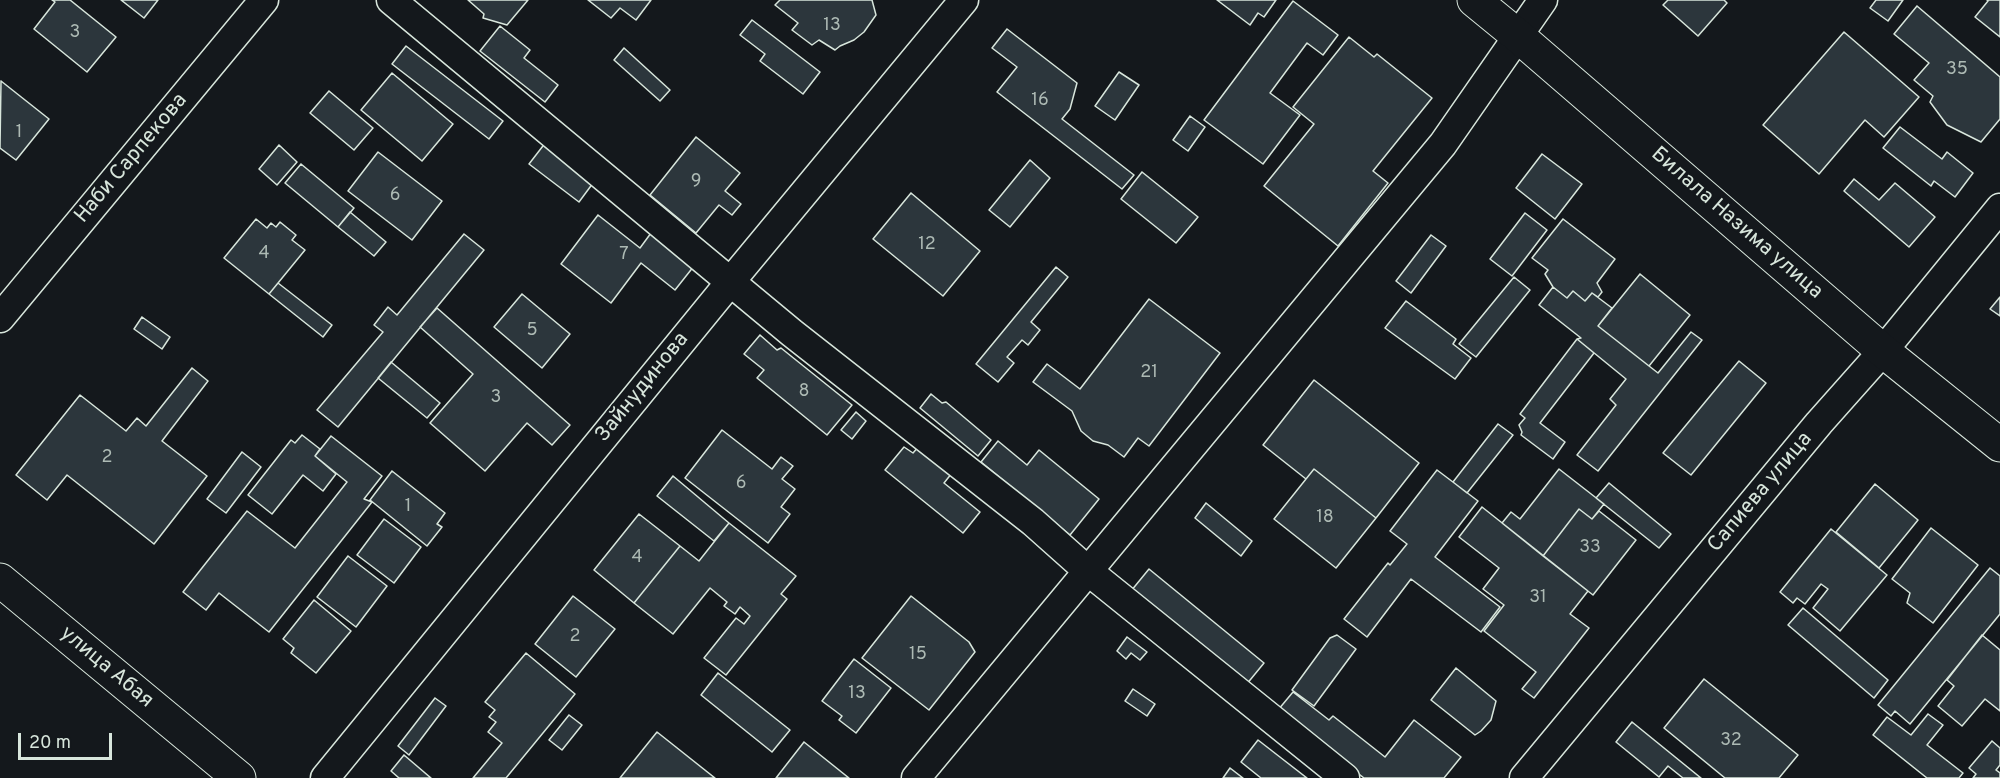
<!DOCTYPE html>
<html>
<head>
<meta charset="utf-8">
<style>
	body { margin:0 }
	#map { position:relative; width:2000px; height:778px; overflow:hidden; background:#14181c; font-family:Overpass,sans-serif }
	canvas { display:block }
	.scale { position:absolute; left:18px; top:733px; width:94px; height:27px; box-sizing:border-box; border:3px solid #d8e6dc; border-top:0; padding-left:8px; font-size:18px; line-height:21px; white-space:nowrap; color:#d8e6dc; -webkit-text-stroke:4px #14181c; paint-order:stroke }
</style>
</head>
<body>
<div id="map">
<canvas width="2000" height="778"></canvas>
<div class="scale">20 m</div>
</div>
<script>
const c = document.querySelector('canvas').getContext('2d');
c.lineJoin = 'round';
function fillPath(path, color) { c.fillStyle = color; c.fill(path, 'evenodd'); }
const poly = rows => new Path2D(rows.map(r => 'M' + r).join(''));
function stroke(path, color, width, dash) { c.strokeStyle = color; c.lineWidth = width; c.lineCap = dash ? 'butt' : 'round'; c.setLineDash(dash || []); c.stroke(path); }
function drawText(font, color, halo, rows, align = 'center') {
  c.font = font + ' Overpass,sans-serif'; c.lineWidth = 4.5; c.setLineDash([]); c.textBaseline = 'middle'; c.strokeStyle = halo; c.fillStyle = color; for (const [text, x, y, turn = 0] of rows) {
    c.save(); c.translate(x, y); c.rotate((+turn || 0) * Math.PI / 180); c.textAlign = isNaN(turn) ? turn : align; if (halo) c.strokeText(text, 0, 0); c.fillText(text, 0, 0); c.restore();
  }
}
const building = poly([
	[52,0,70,0,116,37,87,72,34,29,55,2,52,0],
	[121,0,158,0,144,18,121,0],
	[468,0,528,0,507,25,483,18,484,14,468,0],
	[588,0,651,0,636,20,620,8,611,18,588,0],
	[780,0,872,0,876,15,864,32,854,40,840,46,835,50,819,40,812,45,792,30,798,23,775,5,780,0],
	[1217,0,1276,0,1264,17,1258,13,1250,25,1217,0],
	[1668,0,1724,0,1727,3,1698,36,1663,5,1668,0],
	[1876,0,1903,0,1888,21,1870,8,1876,0],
	[1987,0,2000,0,2000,37,1975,17,1988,1,1987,0],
	[1293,1,1338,35,1323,55,1307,43,1270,93,1300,115,1263,164,1204,120,1293,1],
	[1917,6,2000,77,2000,119,1981,142,1947,125,1930,102,1933,96,1914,80,1929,63,1894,34,1917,6],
	[752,20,820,72,803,94,760,61,765,54,740,35,752,20],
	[500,26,530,50,524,58,558,85,545,102,480,51,500,26],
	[1007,29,1077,83,1070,109,1062,119,1134,175,1122,189,997,92,1017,67,992,48,1007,29],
	[1844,32,1919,97,1884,137,1865,120,1819,174,1763,125,1844,32],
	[1349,37,1374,57,1377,54,1432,98,1373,171,1388,183,1338,246,1264,186,1314,124,1293,107,1349,37],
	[406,46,503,121,489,139,392,64,406,46],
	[624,48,670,90,660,101,614,60,624,48],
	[1119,72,1139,85,1115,120,1095,106,1119,72],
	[392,73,453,124,422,161,361,110,392,73],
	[1,81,49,119,16,160,0,148,1,81],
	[329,91,373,128,354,150,310,113,329,91],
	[1190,116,1205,127,1188,151,1173,140,1190,116],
	[1900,127,1942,159,1947,152,1973,173,1955,197,1934,181,1931,186,1883,148,1900,127],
	[696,137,740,173,725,191,741,204,732,215,719,205,696,233,650,195,696,137],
	[546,142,596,179,579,202,529,164,546,142],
	[279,145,297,162,277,185,259,169,279,145],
	[378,152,442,201,412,240,348,191,378,152],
	[1542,154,1582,184,1555,219,1516,188,1542,154],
	[1030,160,1050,178,1010,227,989,210,1030,160],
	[301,164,354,208,338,227,285,183,301,164],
	[1142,172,1198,217,1176,243,1121,199,1142,172],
	[1854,179,1879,200,1895,183,1935,217,1909,247,1844,191,1854,179],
	[911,193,980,251,943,296,873,239,911,193],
	[350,212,386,242,374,256,338,227,350,212],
	[1525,213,1547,230,1512,276,1490,259,1525,213],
	[598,215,640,248,651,233,694,266,675,290,641,263,611,303,561,264,598,215],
	[256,219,267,228,271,223,276,227,280,222,296,235,292,240,305,250,269,294,224,258,256,219],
	[1563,219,1615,259,1597,283,1602,292,1598,297,1592,293,1585,301,1573,291,1567,298,1553,287,1545,274,1548,270,1532,258,1563,219],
	[464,234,484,250,338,427,317,410,383,332,374,325,388,307,397,315,464,234],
	[1431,235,1446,246,1411,293,1396,281,1431,235],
	[1056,267,1068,277,1031,322,1040,330,1028,345,1022,340,1007,357,1014,363,998,382,976,364,1056,267],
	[1640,274,1690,315,1649,366,1598,326,1640,274],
	[1514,277,1530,290,1476,357,1459,344,1514,277],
	[278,283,332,325,323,337,269,294,278,283],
	[1553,287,1567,298,1573,291,1585,301,1592,293,1612,308,1598,326,1658,373,1691,332,1702,340,1598,471,1577,455,1616,405,1610,399,1626,379,1577,339,1581,338,1539,305,1553,287],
	[522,294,570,334,542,368,494,327,522,294],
	[2000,297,2000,316,1990,309,2000,297],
	[1149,299,1220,353,1149,446,1138,438,1124,457,1108,445,1093,441,1081,431,1072,411,1033,382,1047,364,1080,389,1149,299],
	[1406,301,1456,339,1453,344,1471,358,1455,379,1385,328,1406,301],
	[437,308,570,425,552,445,527,423,485,471,430,423,473,374,420,327,437,308],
	[142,317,170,337,162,349,134,329,142,317],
	[760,335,777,350,781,348,852,405,827,435,757,378,764,370,744,354,760,335],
	[1577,339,1594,353,1540,423,1565,442,1553,459,1521,435,1522,432,1519,425,1525,418,1520,414,1577,339],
	[1739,361,1766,383,1691,475,1663,453,1739,361],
	[391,362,440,403,427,418,378,378,391,362],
	[192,368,208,381,162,441,207,476,154,544,67,475,47,500,16,475,80,395,126,431,137,418,146,426,192,368],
	[1314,380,1419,463,1376,518,1314,469,1306,479,1263,445,1314,380],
	[931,394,942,403,946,402,991,440,978,456,920,408,931,394],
	[856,412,866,421,852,439,841,430,856,412],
	[1498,424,1513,435,1467,493,1453,482,1498,424],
	[722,430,772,469,781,457,793,466,782,479,795,489,781,507,790,514,768,543,685,478,722,430],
	[302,435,320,449,315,456,336,474,323,491,303,475,272,514,248,495,291,440,295,443,302,435],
	[331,436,382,476,364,499,372,502,269,632,219,593,206,610,183,592,247,511,295,548,347,482,315,456,331,436],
	[998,441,1027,465,1039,450,1099,499,1070,535,981,462,998,441],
	[919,446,952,473,944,483,980,512,963,533,885,470,904,447,913,453,919,446],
	[242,452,261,467,226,513,207,499,242,452],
	[1314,469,1376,518,1336,568,1274,519,1314,469],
	[1559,469,1604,504,1592,519,1579,509,1543,556,1502,523,1511,512,1520,519,1559,469],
	[1437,470,1478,501,1435,557,1500,607,1481,632,1411,579,1367,637,1344,619,1388,563,1390,565,1407,544,1390,531,1437,470],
	[392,471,445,513,437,524,442,527,427,546,370,500,392,471],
	[673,476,729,523,714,541,657,496,673,476],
	[1609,483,1671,534,1659,548,1596,498,1609,483],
	[1875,484,1918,520,1879,568,1836,532,1875,484],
	[1206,503,1252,541,1241,556,1195,518,1206,503],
	[1482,507,1588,591,1570,614,1589,628,1534,698,1522,689,1536,672,1484,631,1504,605,1483,589,1499,568,1459,537,1482,507],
	[1579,509,1592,519,1599,511,1636,540,1593,595,1543,556,1579,509],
	[639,514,680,546,634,603,594,570,639,514],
	[384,519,421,547,394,583,357,555,384,519],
	[729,523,796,576,781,594,787,599,726,675,704,658,736,618,744,624,750,616,740,607,735,614,724,606,727,602,710,588,673,634,634,603,680,546,699,561,729,523],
	[1931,528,1978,565,1933,623,1907,603,1910,593,1892,579,1931,528],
	[1831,529,1887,575,1840,631,1813,608,1828,589,1821,584,1805,604,1797,598,1793,603,1780,592,1831,529],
	[348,556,387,586,356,627,317,597,348,556],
	[1990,568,2000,576,2000,614,1910,724,1895,711,1891,716,1878,705,1990,568],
	[1149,569,1264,663,1246,685,1131,591,1149,569],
	[573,596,615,629,576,677,535,644,573,596],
	[911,596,969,642,975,652,929,710,862,658,911,596],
	[314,600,351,631,316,673,291,653,294,648,283,639,314,600],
	[1803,608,1888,680,1874,698,1788,625,1803,608],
	[1337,635,1356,649,1314,706,1292,690,1330,638,1337,635],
	[1982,635,2000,650,2000,711,1985,699,1962,726,1938,706,1954,686,1947,680,1982,635],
	[1127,637,1147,652,1140,660,1131,653,1126,659,1117,651,1127,637],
	[526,653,575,694,506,778,473,778,502,743,488,732,496,722,489,717,495,710,485,702,526,653],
	[854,659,891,688,856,733,839,720,842,716,822,701,854,659],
	[1456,668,1496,701,1491,720,1481,731,1475,735,1431,700,1456,668],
	[718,673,790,730,772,752,701,695,718,673],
	[1704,679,1798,755,1779,778,1725,778,1664,728,1704,679],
	[1133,689,1155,704,1147,716,1125,701,1133,689],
	[1293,692,1329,720,1333,716,1385,757,1414,720,1461,757,1444,778,1364,778,1278,710,1293,692],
	[435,698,446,706,409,755,398,746,435,698],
	[1928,714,1943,725,1927,745,1963,773,1959,778,1927,778,1873,735,1887,717,1911,735,1928,714],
	[569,715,582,725,562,750,549,740,569,715],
	[1632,722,1701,778,1683,778,1668,766,1659,777,1616,742,1632,722],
	[657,732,715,778,620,778,657,732],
	[1258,740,1307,778,1261,778,1241,762,1258,740],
	[1992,741,2000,748,2000,765,1996,770,2000,773,2000,778,1973,778,1976,774,1969,768,1992,741],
	[804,742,849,778,776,778,804,742],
	[404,755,431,778,399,778,391,771,404,755],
	[1230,768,1243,778,1223,778,1230,768]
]);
fillPath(building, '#2c363c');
stroke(building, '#d8e6dc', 1.5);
const street = poly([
	[391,0,792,333,1033,522,1088,571,1345,778],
	[0,318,264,0],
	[325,778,731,281,964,0],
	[916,778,1443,144,1543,0],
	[1524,778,1819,423,1883,351,2000,208]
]);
const secondary = poly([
	[1474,0,1518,36,1883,351,2000,445],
	[0,580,239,778]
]);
stroke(street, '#d8e6dc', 31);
stroke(secondary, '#d8e6dc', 35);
stroke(street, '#14181c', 28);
stroke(secondary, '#14181c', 33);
drawText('18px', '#adbab4', null, [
	["13",832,26],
	["3",75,33],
	["35",1957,70],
	["16",1040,101],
	["1",19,133],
	["9",696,182],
	["6",395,196],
	["12",927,245],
	["4",264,254],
	["7",624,255],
	["5",532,331],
	["21",1149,373],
	["8",804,392],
	["3",496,398],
	["2",107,458],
	["6",741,484],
	["1",408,507],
	["18",1325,518],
	["33",1590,548],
	["4",637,558],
	["31",1538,598],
	["2",575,637],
	["15",918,655],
	["13",857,694],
	["32",1731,741]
]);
drawText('21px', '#d8e6dc', '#14181c', [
	["Наби Сарпекова",132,159,-50],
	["Билала Назима улица",1736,224,41],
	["Зайнудинова",643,388,-51],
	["Сапиева улица",1761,493,-50],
	["улица Абая",106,668,40]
]);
</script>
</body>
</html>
